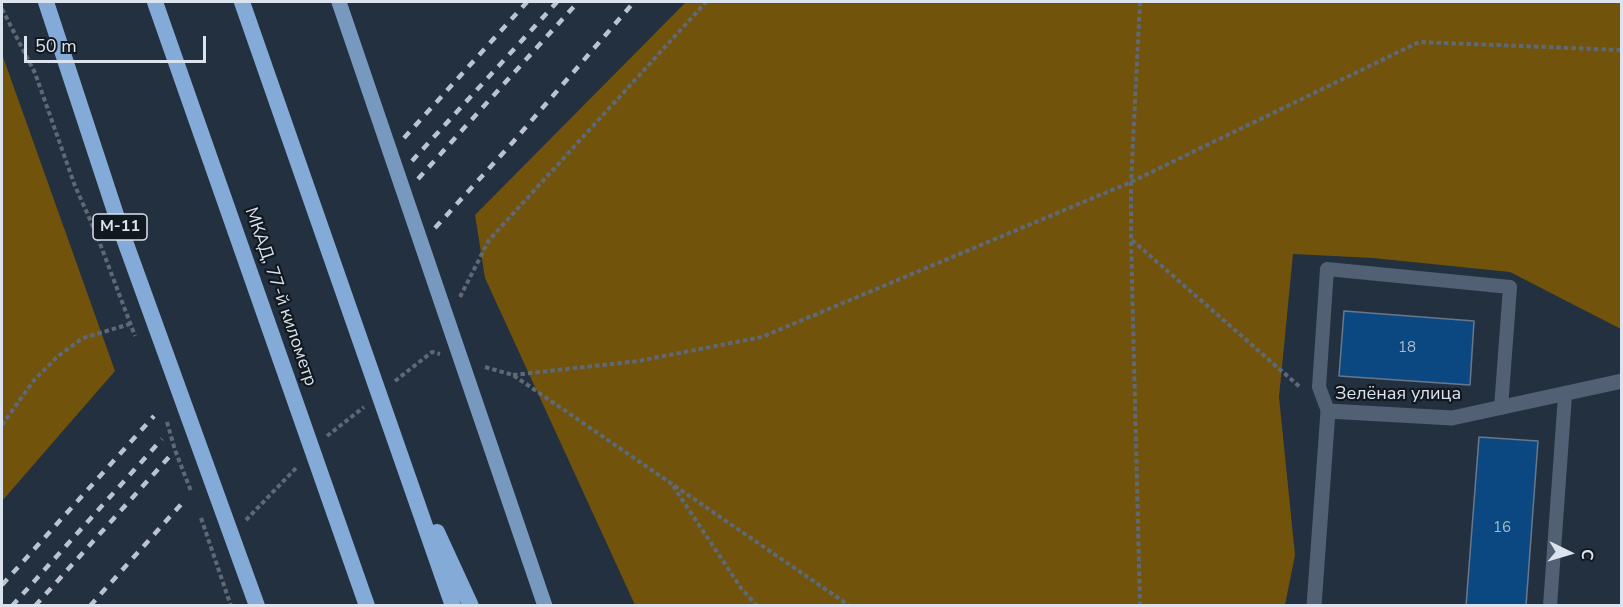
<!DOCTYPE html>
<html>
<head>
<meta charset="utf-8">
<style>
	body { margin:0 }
	#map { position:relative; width:1623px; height:607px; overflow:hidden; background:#233040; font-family:"Nunito Sans",sans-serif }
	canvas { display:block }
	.frame { position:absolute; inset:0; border:3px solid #dbe3ee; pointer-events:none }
	.north { position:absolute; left:1539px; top:523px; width:60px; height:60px; -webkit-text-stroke:4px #12181f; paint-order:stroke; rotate:95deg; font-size:16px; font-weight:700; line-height:24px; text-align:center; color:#dbe3ee }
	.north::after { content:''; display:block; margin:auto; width:21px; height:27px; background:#dbe3ee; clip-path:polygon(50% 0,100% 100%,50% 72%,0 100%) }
	.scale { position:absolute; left:24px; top:36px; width:182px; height:27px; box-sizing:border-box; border:3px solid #dbe3ee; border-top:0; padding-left:8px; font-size:18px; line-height:21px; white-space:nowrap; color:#dbe3ee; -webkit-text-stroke:4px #12181f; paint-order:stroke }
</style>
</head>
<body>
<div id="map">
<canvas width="1623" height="607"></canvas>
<div class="frame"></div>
<div class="north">С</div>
<div class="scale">50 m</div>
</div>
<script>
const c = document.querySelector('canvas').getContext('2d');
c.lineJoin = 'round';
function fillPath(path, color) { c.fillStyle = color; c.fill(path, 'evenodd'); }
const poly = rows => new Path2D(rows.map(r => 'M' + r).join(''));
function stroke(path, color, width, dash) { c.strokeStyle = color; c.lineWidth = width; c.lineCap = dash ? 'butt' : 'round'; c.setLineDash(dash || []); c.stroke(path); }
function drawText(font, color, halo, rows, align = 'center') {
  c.font = font + ' "Nunito Sans",sans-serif'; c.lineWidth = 4.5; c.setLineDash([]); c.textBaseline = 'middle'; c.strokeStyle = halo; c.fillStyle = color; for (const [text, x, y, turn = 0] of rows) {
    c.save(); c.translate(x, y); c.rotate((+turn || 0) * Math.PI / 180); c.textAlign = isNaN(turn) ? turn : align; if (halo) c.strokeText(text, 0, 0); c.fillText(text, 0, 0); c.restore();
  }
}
fillPath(poly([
	[686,2,1621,2,1621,329,1510,272,1373,258,1293,254,1279,397,1295,555,1285,605,635,605,485,278,475,215],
	[2,54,115,371,2,501]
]), '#71530c');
const building = poly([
	[1344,311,1474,321,1470,385,1339,376,1344,311],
	[1479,437,1538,441,1526,606,1466,606,1479,437]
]);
fillPath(building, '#0b4882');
stroke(building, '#68788b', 1.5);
stroke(poly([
	[2,9,35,73,75,186,96,233,135,336],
	[1132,240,1300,387],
	[460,297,489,240,706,2],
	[485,367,513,375,850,606],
	[513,375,638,361,762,337,1131,182,1419,42,1622,50],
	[395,381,432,352,440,354],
	[167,422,175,450,191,491],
	[2,425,34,380,58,356,83,338,130,324],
	[327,436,364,407],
	[673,486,741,588,757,606],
	[201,518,231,606],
	[246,520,297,467],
	[1140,606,1131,240,1131,182,1140,2]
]), '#5e6978', 4, [4.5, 3]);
stroke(poly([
	[1328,411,1319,387,1327,269,1510,287,1501,408],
	[1550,606,1565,395]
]), '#516072', 14);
stroke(poly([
	[1314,606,1328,411,1452,418,1622,381]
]), '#516072', 15);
stroke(poly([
	[339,2,545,606]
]), '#7798bf', 15);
stroke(poly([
	[46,2,122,233,257,606],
	[155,2,367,606],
	[242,2,453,606],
	[437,532,471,606]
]), '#84abd8', 16);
stroke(poly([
	[404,138,527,2],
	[412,161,557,2],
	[418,179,578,2],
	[435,228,513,142,634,2],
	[2,585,154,416],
	[12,606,162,439],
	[35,606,169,457],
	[90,606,184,501]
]), '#bac3cf', 4.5, [8, 8]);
drawText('15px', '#a7bcd3', null, [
	["18",1407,348],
	["16",1502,528]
]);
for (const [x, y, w] of [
	[120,227,54]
]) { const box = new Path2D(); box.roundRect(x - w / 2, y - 13, w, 26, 4.5); c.fillStyle = '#12181f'; c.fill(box); stroke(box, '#dbe3ee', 1.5); }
drawText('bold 16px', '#dbe3ee', null, [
	["М-11",120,227]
]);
drawText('18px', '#dbe3ee', '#12181f', [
	["МКАД, 77-й километр",280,297,71],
	["Зелёная улица",1398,395]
]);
</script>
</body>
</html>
